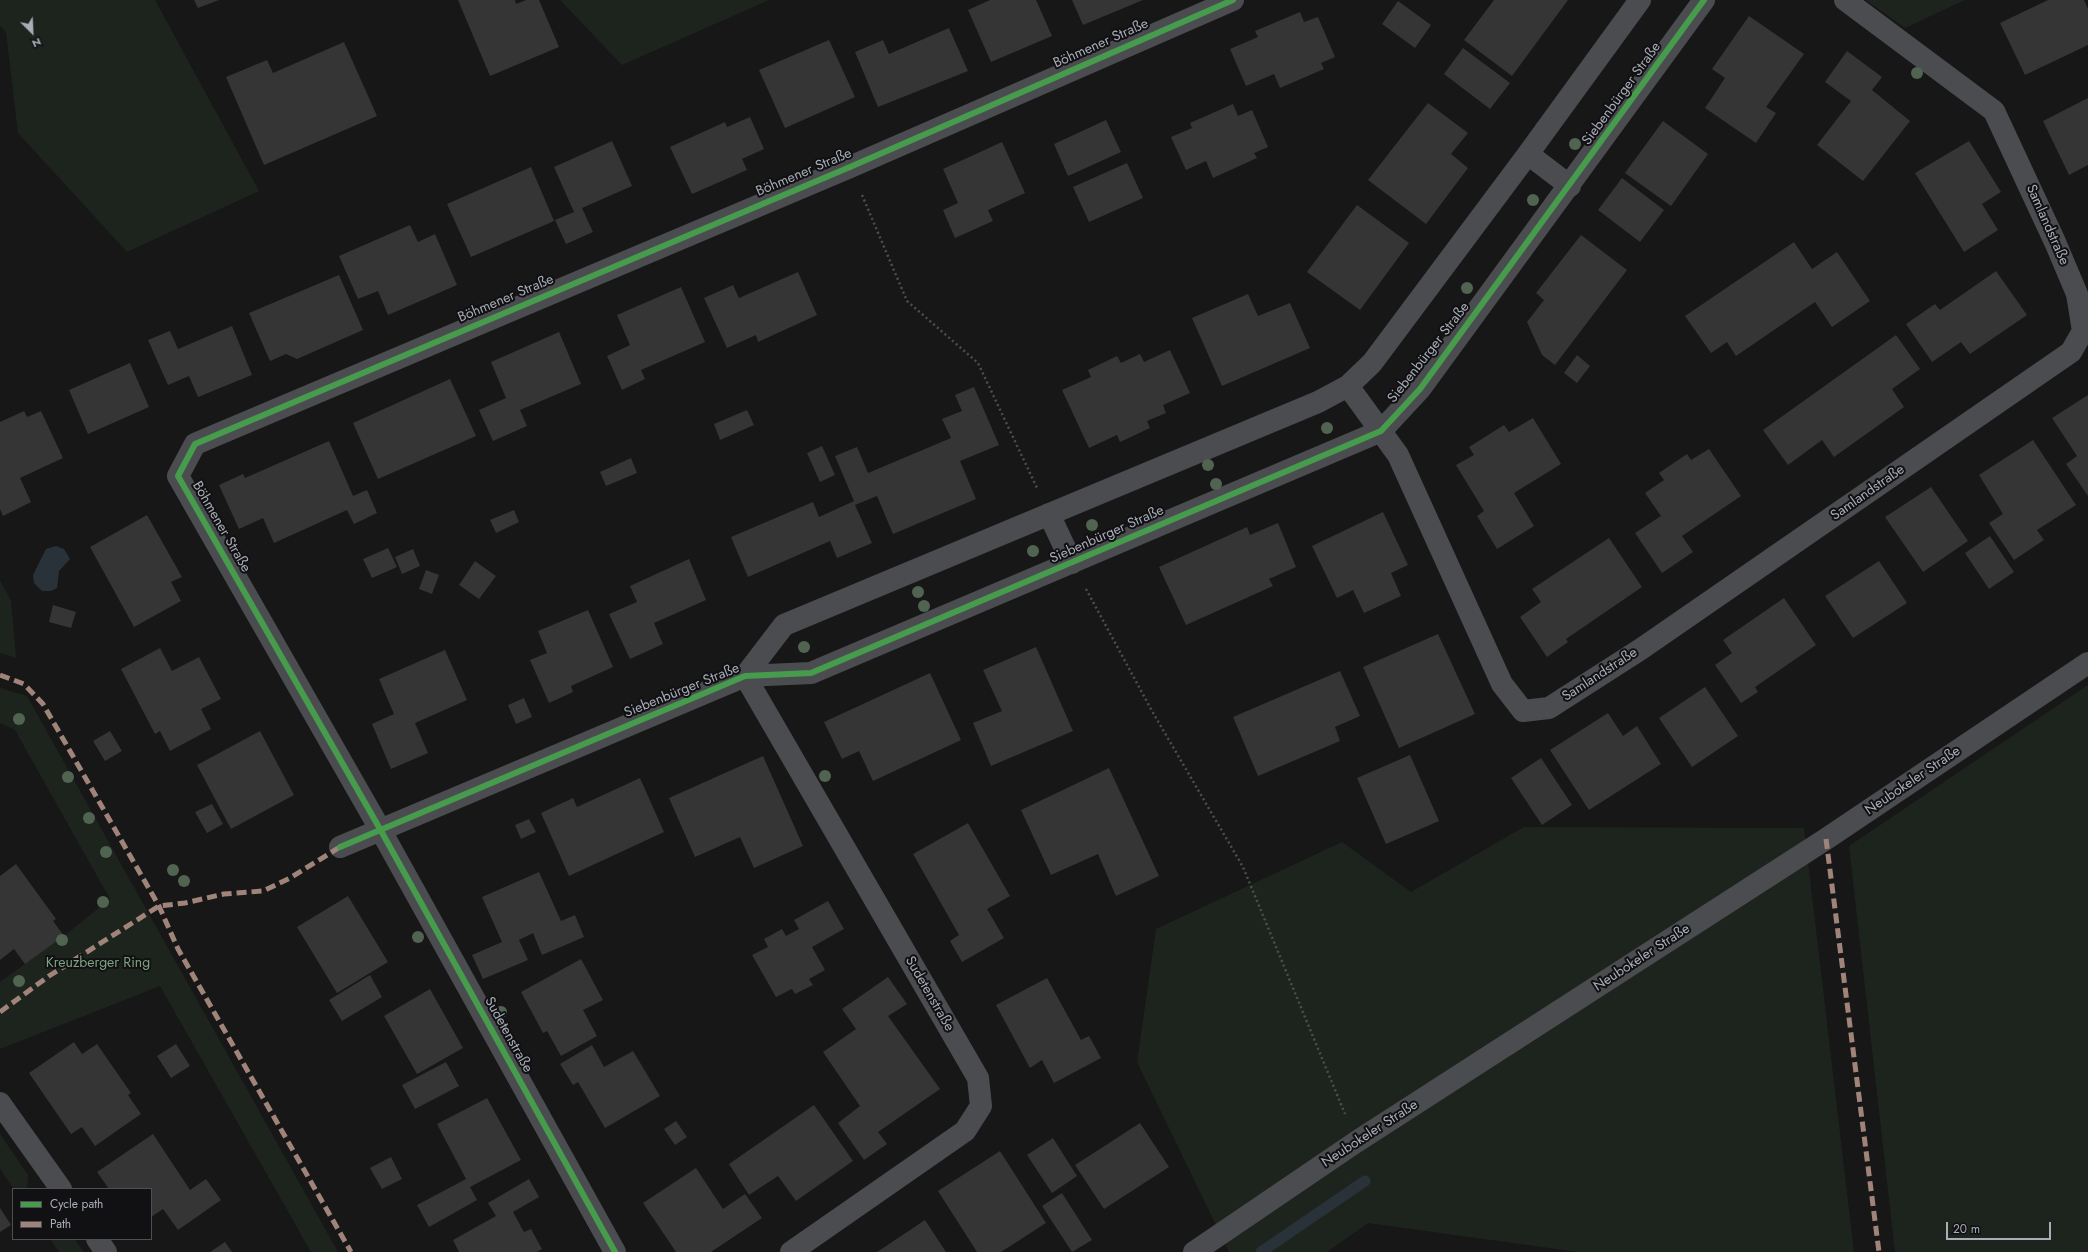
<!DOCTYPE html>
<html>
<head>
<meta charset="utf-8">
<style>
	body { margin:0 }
	#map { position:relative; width:2088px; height:1252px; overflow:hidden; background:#171717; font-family:Jost,sans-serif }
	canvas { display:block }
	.legend { position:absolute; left:12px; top:1188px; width:140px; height:52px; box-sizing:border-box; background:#111113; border:1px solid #4d4f55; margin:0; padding:5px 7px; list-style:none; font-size:12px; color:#a8adb8 }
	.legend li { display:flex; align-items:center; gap:8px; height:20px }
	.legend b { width:20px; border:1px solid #4d4f55 }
	.north { position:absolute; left:12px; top:12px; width:40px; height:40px; -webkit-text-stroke:3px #111113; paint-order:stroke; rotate:156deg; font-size:11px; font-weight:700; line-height:16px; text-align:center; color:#a8adb8 }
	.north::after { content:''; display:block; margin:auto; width:14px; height:18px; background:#a8adb8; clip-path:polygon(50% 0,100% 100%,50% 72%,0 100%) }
	.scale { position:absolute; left:1946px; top:1222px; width:105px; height:18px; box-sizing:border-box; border:2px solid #a8adb8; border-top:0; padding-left:5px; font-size:12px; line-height:14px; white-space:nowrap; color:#a8adb8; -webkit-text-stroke:3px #111113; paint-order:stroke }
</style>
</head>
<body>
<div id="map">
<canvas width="2088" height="1252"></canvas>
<ul class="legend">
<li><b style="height:5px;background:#469c4c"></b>Cycle path</li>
<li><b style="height:5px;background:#a18479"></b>Path</li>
</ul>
<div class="north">N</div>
<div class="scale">20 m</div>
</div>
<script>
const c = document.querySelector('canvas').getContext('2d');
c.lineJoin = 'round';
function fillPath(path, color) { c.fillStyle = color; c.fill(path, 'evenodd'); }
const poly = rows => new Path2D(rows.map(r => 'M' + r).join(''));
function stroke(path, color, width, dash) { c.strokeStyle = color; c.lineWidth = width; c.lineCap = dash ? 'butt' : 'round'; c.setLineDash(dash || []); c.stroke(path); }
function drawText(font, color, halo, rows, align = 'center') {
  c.font = font + ' Jost,sans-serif'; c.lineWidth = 4; c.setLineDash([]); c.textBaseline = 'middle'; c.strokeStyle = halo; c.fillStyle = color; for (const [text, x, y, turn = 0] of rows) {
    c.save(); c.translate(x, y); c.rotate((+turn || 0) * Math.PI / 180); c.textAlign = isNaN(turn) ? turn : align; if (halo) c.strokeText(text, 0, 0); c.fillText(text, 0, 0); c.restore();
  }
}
fillPath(poly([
	[0,0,155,0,259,191,127,252,18,133,6,32,0,26],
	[560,0,769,0,622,65],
	[1866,0,1965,0,1905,28],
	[0,580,11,601,16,658,0,653],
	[2088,685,2088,1252,1895,1252,1849,846],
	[0,688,27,696,338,1252,311,1252,160,986,0,1049,0,982,64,936,110,899,15,730,0,723],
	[1524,827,1804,828,1854,1252,1578,1252,1368,1223,1327,1252,1229,1252,1137,1062,1156,929,1342,842,1411,892],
	[0,1134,28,1175,27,1189,14,1189,0,1169],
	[50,1239,75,1240,84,1252,59,1252]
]), '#1d241e');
fillPath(poly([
	[56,546,64,549,70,559,59,571,57,588,51,591,42,591,34,583,33,575,46,549]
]), '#2a3239');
stroke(poly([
	[1261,1252,1365,1181]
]), '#2a3239', 11);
fillPath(poly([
	[194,0,219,0,198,8],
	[458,0,515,0,516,4,526,0,539,0,559,47,490,76],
	[990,0,1036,0,1052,36,991,62,968,10],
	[1072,0,1143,0,1083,25],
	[1494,0,1568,0,1512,76,1464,40],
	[2048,0,2084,0,2088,9,2088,45,2025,75,2000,23],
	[1398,1,1431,25,1415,48,1382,24],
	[1300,12,1304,22,1318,17,1335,57,1321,63,1324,69,1280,88,1274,74,1246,86,1230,49,1258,37,1255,31],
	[1749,16,1804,54,1766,107,1776,113,1756,143,1705,108,1725,78,1712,69],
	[949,28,968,71,878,107,855,52,883,40,889,54],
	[829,40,855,97,785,128,759,70],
	[344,42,377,116,264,165,226,77,267,60,273,73],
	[1463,48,1510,83,1490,109,1444,74],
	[1847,51,1882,77,1872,90,1910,121,1863,181,1817,145,1851,101,1825,82],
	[2088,98,2088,165,2069,175,2043,121],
	[1428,103,1468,133,1451,154,1468,168,1426,224,1368,180],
	[1233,104,1238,116,1252,110,1268,147,1254,153,1257,158,1213,178,1206,161,1186,170,1171,137,1192,128,1190,123],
	[750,117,764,149,742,159,747,170,692,194,670,147,725,122,727,127],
	[1106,120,1121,152,1068,176,1054,144],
	[1663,121,1708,154,1671,206,1625,173],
	[612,141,632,186,582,208,593,232,566,244,555,220,574,212,554,167],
	[1969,141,2001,192,1982,204,1998,230,1964,252,1915,173],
	[1002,142,1025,193,988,210,993,221,955,238,943,210,958,203,943,169],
	[1127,163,1143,198,1089,222,1073,187],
	[531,167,554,221,471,257,447,204],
	[1622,178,1664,210,1640,242,1598,210],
	[1357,205,1409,243,1360,310,1307,272],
	[410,225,418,242,435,234,457,285,388,315,378,291,358,299,339,256],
	[1581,235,1627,270,1555,365,1542,355,1527,322,1544,300,1536,293],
	[1794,242,1812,269,1837,252,1870,301,1832,327,1815,302,1736,356,1727,342,1711,353,1685,316],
	[1996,271,2027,315,1970,354,1961,342,1932,362,1906,324,1935,304,1940,310],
	[798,272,817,315,758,342,756,335,727,348,704,298,733,285,739,298],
	[339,275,363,330,297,359,286,354,270,361,249,313],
	[681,287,705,342,641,370,645,379,622,390,607,356,630,345,617,315],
	[1248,294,1258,316,1290,303,1310,348,1222,386,1192,318],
	[232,326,252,375,198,397,189,376,168,385,148,340,170,331,178,349],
	[559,332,581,384,520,410,527,426,493,441,479,410,506,398,491,362],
	[1896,335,1920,369,1892,389,1904,407,1834,457,1822,440,1788,465,1763,430],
	[1170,350,1190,393,1163,405,1166,413,1147,421,1150,428,1120,442,1117,435,1089,448,1062,390,1091,377,1088,370,1117,356,1121,363,1140,354,1144,362],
	[1577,355,1590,366,1577,383,1564,373],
	[130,363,149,407,88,434,69,390],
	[450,379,476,436,378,479,353,423],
	[974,387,999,445,960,461,976,499,893,534,877,496,855,505,872,543,837,558,830,541,748,577,731,537,813,502,819,517,854,501,835,456,857,447,868,473,951,438,942,419,962,411,955,395],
	[2088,395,2088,496,2066,464,2077,456,2052,418],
	[747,410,754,425,720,440,714,424],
	[24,411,27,417,41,411,63,458,20,478,31,502,3,516,0,509,0,422],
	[1533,418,1561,464,1514,493,1534,526,1497,549,1477,516,1484,511,1456,465,1474,455,1469,447,1504,425,1509,432],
	[2033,440,2076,505,2037,530,2044,540,2014,560,1989,523,2003,514,1979,475],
	[329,441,353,496,367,490,377,513,354,524,347,510,274,543,263,518,239,529,219,485,243,474,245,478],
	[822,446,835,475,820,482,807,453],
	[1709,449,1741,496,1682,536,1693,552,1662,573,1635,533,1661,516,1645,493,1664,480,1659,473,1687,454,1691,460],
	[631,458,637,473,606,486,600,472],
	[1931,487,1968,541,1923,572,1885,517],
	[514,510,519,522,496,533,490,520],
	[1383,512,1408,565,1391,573,1401,596,1364,613,1353,590,1337,598,1312,546],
	[147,515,182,577,171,582,181,601,134,627,90,547],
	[1278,523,1296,567,1269,579,1273,586,1186,625,1159,567,1247,527,1250,535],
	[1990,536,2014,572,1989,589,1965,553],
	[1609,538,1642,587,1566,639,1568,642,1547,657,1520,617,1541,602,1532,589],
	[388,548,397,567,372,578,363,559],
	[413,549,420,566,402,574,395,557],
	[689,559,706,600,654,623,663,644,630,659,609,614,637,602,630,586],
	[475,561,496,576,479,599,459,585],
	[1879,561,1907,603,1853,638,1825,596],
	[426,570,439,575,432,594,419,589],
	[1784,598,1816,645,1755,687,1758,692,1741,703,1715,665,1732,653,1723,640],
	[53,605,76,612,71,628,49,622],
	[588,610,613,667,571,686,573,692,549,703,530,660,547,653,538,631],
	[1438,634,1475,714,1399,748,1363,667],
	[1036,647,1073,731,991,766,973,723,1002,711,983,670],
	[160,648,172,671,199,657,221,699,201,709,211,729,170,751,160,731,155,734,121,669],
	[445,650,467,700,415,723,428,753,391,769,372,724,394,714,379,679],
	[1340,671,1360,716,1335,727,1340,741,1258,776,1233,717],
	[930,673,961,740,873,781,859,751,842,759,824,722],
	[1705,687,1738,736,1692,767,1659,718],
	[524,698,532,717,516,724,508,705],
	[1608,713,1623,736,1637,726,1661,764,1589,810,1550,750],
	[110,731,122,751,105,761,93,741],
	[260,731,294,795,231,829,197,765],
	[1410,755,1439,821,1386,844,1357,778],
	[763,756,803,846,754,868,740,837,695,857,669,798],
	[1541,758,1572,805,1542,825,1511,778],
	[1109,768,1159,876,1116,896,1098,854,1051,875,1021,810],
	[640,778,664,832,569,876,541,813,573,798,577,807],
	[212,804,223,824,207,833,195,812],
	[529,819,536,832,521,839,515,825],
	[968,823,1010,896,987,909,1004,938,962,962,950,941,959,935,913,854],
	[16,864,56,919,53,921,64,936,25,964,14,949,0,960,0,876],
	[539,872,561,921,575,915,584,937,542,955,533,933,519,940,528,960,483,979,472,955,502,942,482,897],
	[348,896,388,962,337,993,297,927],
	[828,901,844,929,812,947,825,970,809,979,813,985,795,994,792,989,776,997,752,955,768,947,764,939,782,929,786,936,799,929,794,920],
	[581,959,603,1000,583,1010,597,1036,561,1056,547,1031,543,1033,521,992],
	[370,975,382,997,342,1021,329,1000],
	[888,977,907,1004,888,1016,940,1089,878,1132,887,1144,864,1160,838,1123,860,1106,823,1052,856,1029,842,1009],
	[1047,978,1081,1040,1089,1036,1101,1058,1054,1083,1042,1060,1030,1068,996,1005],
	[430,989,463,1048,417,1074,384,1016],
	[74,1042,82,1054,97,1044,131,1093,128,1095,141,1114,95,1146,82,1127,71,1134,29,1073],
	[176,1044,190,1066,171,1078,157,1056],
	[592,1045,604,1067,633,1051,660,1096,605,1128,578,1082,573,1085,560,1064],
	[446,1062,459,1086,415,1109,402,1085],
	[487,1098,521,1160,470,1187,477,1200,429,1227,417,1205,466,1179,437,1124],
	[814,1105,853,1161,796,1201,778,1176,749,1195,729,1164],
	[676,1121,687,1137,675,1145,664,1129],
	[1140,1123,1169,1167,1104,1209,1075,1165],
	[153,1134,190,1190,206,1179,221,1200,178,1230,163,1209,151,1217,151,1189,109,1189,97,1172],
	[1053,1138,1077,1176,1052,1193,1027,1155],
	[1000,1151,1046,1223,1001,1252,977,1252,938,1191],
	[391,1157,402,1179,382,1189,370,1168],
	[696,1168,723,1209,745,1194,762,1218,711,1252,676,1252,643,1203],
	[529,1179,539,1197,513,1212,524,1232,531,1229,542,1249,537,1252,459,1252,453,1240,496,1216,488,1203],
	[1062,1193,1092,1240,1072,1252,1042,1206],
	[0,1208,11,1225,0,1232],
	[925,1220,946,1252,877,1252],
	[225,1242,232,1252,210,1252]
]), '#353536');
stroke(poly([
	[862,195,907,301,978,363,1037,488],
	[1086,589,1152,711,1243,867,1345,1114]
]), '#4d4e52', 2.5, [2, 3]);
stroke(poly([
	[1528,154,1570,186],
	[1348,386,1398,455,1502,684,1523,711,1549,708,1641,649,2071,352,2083,331,2077,294,2055,242,1994,111,1845,0],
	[1049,514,1072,563],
	[745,676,784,625,1318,402,1348,386,1372,363,1528,154,1640,0],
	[745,676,978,1078,981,1106,965,1131,791,1252],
	[340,847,745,676,811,673,1381,431,1420,389,1704,0],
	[0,1103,61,1189],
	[97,1239,106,1252],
	[615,1252,380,829,178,476,195,444,850,167,1233,0],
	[1194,1252,1356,1142,1826,839,2088,663]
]), '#4b4c50', 22);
stroke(poly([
	[0,675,24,684,43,704,159,906,178,949,351,1252],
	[1826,839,1879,1252],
	[0,1012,49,976,159,906,185,903,224,894,263,891,290,878,340,847]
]), '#a18479', 5, [10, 5]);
stroke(poly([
	[340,847,745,676,811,673,1381,431,1420,389,1704,0],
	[615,1252,380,829,178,476,195,444,850,167,1233,0]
]), '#469c4c', 6);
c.fillStyle = '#506451';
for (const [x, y] of [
	[1917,73],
	[1575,144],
	[1533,200],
	[1467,288],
	[1327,428],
	[1208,465],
	[1216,484],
	[1092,525],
	[1033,551],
	[918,592],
	[924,606],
	[804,647],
	[19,719],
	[825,776],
	[68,777],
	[89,818],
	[106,852],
	[173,870],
	[184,881],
	[103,902],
	[418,937],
	[62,940],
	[19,981],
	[501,1012]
]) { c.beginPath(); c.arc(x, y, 6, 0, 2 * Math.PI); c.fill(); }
drawText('14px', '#a8adb8', '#111113', [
	["Böhmener Straße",1101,44,-24],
	["Siebenbürger Straße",1622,94,-54],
	["Böhmener Straße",804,173,-23],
	["Samlandstraße",2047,225,66],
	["Böhmener Straße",506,299,-23],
	["Siebenbürger Straße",1429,353,-52],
	["Samlandstraße",1868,493,-35],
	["Böhmener Straße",221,527,60],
	["Siebenbürger Straße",1107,535,-24],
	["Samlandstraße",1600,675,-33],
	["Siebenbürger Straße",682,691,-22],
	["Neubokeler Straße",1913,781,-34],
	["Neubokeler Straße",1642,958,-33],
	["Sudetenstraße",929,994,60],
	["Sudetenstraße",508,1035,61],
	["Neubokeler Straße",1370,1134,-33]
]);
drawText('14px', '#7fa381', '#111113', [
	["Kreuzberger Ring",98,964]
]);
</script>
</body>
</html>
